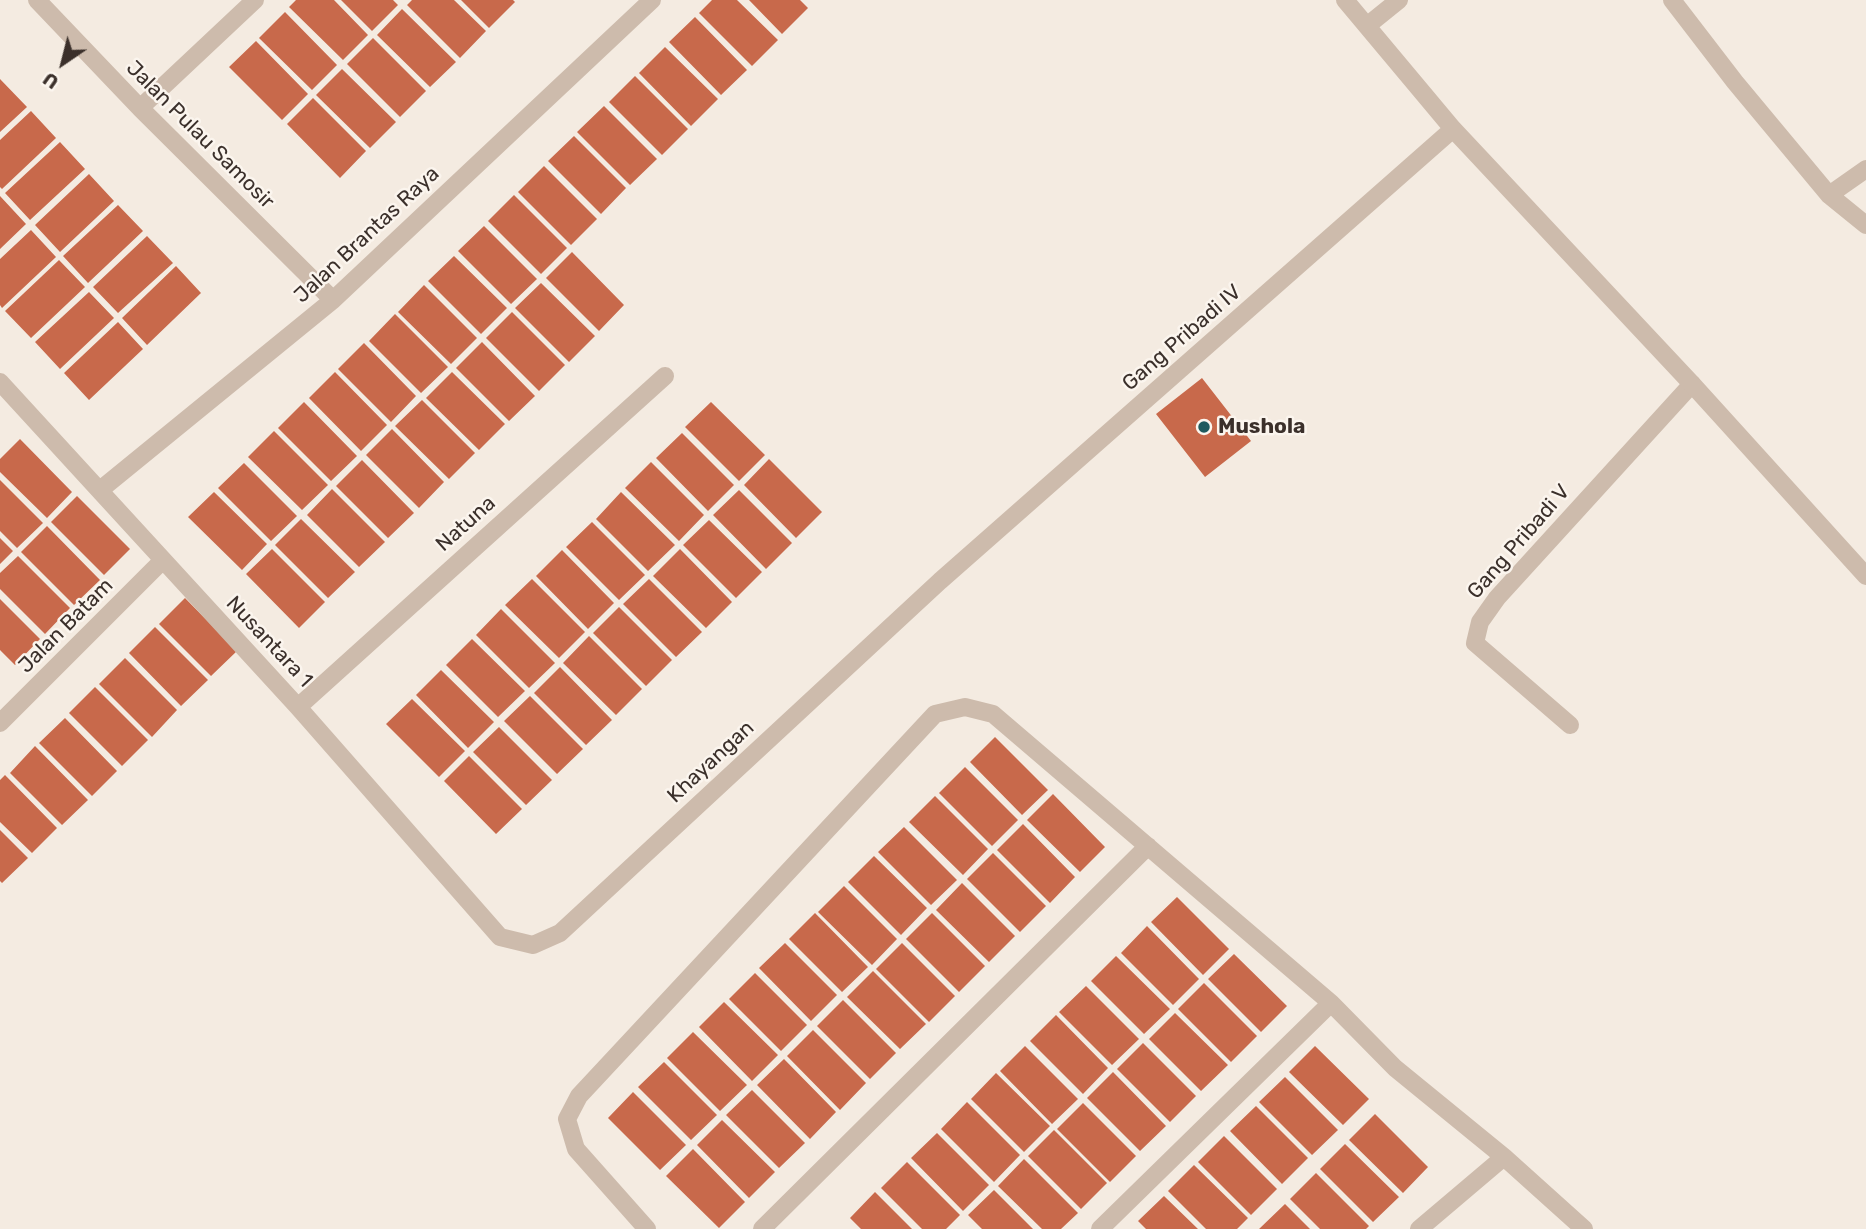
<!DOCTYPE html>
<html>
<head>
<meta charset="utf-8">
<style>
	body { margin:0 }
	#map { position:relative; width:1866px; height:1229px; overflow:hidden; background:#f4ebe1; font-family:Rubik,sans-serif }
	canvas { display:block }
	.north { position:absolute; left:28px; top:28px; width:70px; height:70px; -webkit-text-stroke:5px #fbf5ee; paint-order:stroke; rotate:215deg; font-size:19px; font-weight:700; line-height:28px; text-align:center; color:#3b302b }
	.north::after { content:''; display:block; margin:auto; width:24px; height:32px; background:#3b302b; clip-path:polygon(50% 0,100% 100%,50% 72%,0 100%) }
</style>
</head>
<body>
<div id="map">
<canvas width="1866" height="1229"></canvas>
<div class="north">U</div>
</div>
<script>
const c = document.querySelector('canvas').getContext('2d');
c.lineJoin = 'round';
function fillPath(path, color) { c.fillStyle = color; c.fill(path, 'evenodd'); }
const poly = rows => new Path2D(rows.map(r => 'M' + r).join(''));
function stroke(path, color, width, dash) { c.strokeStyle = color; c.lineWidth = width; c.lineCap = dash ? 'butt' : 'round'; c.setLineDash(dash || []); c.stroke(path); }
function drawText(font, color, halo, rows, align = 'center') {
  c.font = font + ' Rubik,sans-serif'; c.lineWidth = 5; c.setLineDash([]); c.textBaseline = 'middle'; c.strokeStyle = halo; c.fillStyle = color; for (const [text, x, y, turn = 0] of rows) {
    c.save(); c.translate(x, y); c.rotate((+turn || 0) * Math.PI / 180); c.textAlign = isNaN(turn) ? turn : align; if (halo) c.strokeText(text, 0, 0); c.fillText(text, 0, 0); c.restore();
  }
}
fillPath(poly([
	[296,0,334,0,368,35,343,60,289,7],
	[341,0,393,0,398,5,372,31],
	[412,0,454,0,486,31,460,58,407,5],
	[461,0,513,0,515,2,489,28],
	[712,0,737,0,778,40,752,66,699,13],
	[749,0,800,0,808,8,782,34],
	[402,9,456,62,430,87,377,35],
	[285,12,337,65,312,90,259,38],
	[695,17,747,70,721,95,669,42],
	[373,38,426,91,400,117,347,64],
	[256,41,308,94,282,120,229,67],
	[665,47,718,99,691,126,639,73],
	[342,69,396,122,370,148,316,95],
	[635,76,688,129,662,155,609,102],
	[0,79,27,107,0,132],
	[313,98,366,151,340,178,287,124],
	[604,106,657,159,630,185,577,132],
	[31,111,56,138,2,189,0,187,0,140],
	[574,136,626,188,601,214,548,161],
	[60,142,85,169,30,220,5,193],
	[544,166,597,219,571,245,518,192],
	[89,174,114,201,60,252,35,225],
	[514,195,567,248,541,274,488,221],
	[0,196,26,224,0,249],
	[118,205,143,231,88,283,63,256],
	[484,226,537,279,511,304,458,251],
	[31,230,56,257,2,308,0,305,0,259],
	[147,236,173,263,118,313,93,287],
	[572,252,624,305,599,331,546,278],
	[454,256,507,308,481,334,428,281],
	[59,260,85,287,31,338,5,311],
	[176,266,201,293,147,345,122,318],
	[541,283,595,336,569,362,515,308],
	[424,285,477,338,451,364,398,312],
	[89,292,114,318,60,369,35,342],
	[512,312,565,365,539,391,486,338],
	[395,314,448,367,421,393,369,341],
	[118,322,143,349,89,400,64,373],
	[482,342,535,396,509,421,456,368],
	[364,343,416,396,391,422,338,369],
	[335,372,387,425,361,451,309,398],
	[452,372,505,424,479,450,426,398],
	[1202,378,1251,441,1205,477,1156,414],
	[422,400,475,453,449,479,395,426],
	[304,402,357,456,331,481,278,428],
	[711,402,765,455,739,481,685,427],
	[392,429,444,482,419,508,366,455],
	[274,431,328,485,302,510,248,457],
	[682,433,734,485,708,511,656,458],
	[20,439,72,492,47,518,0,472,0,459],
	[769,459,822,512,796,538,744,485],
	[362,460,414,513,388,538,336,486],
	[651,462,704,515,679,541,625,488],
	[244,463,297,516,271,541,218,488],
	[0,480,43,523,17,548,0,531],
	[332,489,385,542,359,567,307,515],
	[739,490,792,543,766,569,713,515],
	[214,492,267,544,242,570,188,517],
	[621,492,675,545,648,571,596,519],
	[77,496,130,549,104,575,51,522],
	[301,519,355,572,328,598,275,545],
	[709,520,762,572,736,598,683,545],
	[592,522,645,575,619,600,566,547],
	[47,526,100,580,74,605,21,552],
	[0,538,13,551,0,564],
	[272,549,325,602,299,628,246,574],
	[680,549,732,602,706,628,653,576],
	[562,550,614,603,588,629,536,576],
	[18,556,70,608,45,634,0,589,0,573],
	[532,579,585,632,559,658,505,605],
	[649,579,702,632,676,657,623,604],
	[185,598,237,651,211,676,159,624],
	[0,599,40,639,15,665,0,650],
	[619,607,672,660,646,686,593,633],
	[501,609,555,663,529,688,476,635],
	[155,627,208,680,181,706,129,653],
	[589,636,642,689,616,715,563,663],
	[472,639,525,691,498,717,446,665],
	[125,658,177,710,152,737,99,684],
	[560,667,612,720,586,745,534,693],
	[441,670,494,722,468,748,416,695],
	[95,687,148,740,122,766,69,713],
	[530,696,583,749,557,774,504,721],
	[412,699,465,751,439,777,386,724],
	[65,718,117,771,92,796,39,743],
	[499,727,552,780,526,805,473,752],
	[995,737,1048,790,1022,815,970,762],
	[35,746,88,800,62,825,10,773],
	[469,756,522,809,496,834,444,781],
	[965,767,1018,820,992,846,939,793],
	[5,775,57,828,32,853,0,822,0,780],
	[1053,794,1105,847,1080,872,1027,820],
	[935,796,988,849,963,875,909,822],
	[1023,824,1075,877,1050,903,997,850],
	[904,827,957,880,931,905,878,852],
	[0,830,28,858,2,883,0,881],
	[993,853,1046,906,1020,932,967,879],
	[874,856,927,908,901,935,848,882],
	[962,883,1015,936,989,962,936,910],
	[844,886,897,939,872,965,818,912],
	[1177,897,1229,949,1203,975,1151,922],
	[815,913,868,967,842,992,789,939],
	[932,913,985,966,959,992,906,939],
	[1147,926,1199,979,1173,1005,1121,953],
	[785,943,837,995,811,1021,759,968],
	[902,943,955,996,929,1022,876,969],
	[1234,954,1287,1006,1261,1032,1208,979],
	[1116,956,1170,1009,1144,1034,1091,981],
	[873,971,926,1024,900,1049,847,997],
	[755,973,807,1025,781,1051,729,999],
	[1204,983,1257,1036,1231,1062,1178,1009],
	[1086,986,1139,1039,1112,1065,1059,1012],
	[843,1000,896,1053,870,1079,817,1026],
	[724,1002,778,1055,752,1081,699,1027],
	[1175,1013,1228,1065,1201,1091,1149,1039],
	[1056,1015,1108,1068,1083,1094,1030,1041],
	[813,1030,866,1083,840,1110,787,1056],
	[693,1032,747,1085,720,1111,667,1058],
	[1143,1043,1196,1096,1170,1122,1117,1069],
	[1025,1046,1078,1099,1052,1124,1000,1071],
	[1315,1046,1369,1099,1343,1125,1289,1072],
	[784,1059,836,1112,810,1139,757,1085],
	[664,1062,717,1115,691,1140,638,1087],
	[1113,1072,1166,1126,1140,1151,1087,1098],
	[996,1073,1050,1126,1024,1152,971,1099],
	[1285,1077,1338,1130,1312,1155,1259,1102],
	[752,1090,805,1143,779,1168,726,1115],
	[633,1092,686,1145,660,1170,608,1118],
	[967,1102,1020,1155,994,1182,941,1129],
	[1083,1103,1136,1156,1110,1182,1057,1129],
	[1256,1106,1308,1158,1282,1184,1230,1131],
	[1375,1114,1428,1167,1403,1193,1349,1140],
	[722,1120,775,1172,749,1198,697,1145],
	[1054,1130,1107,1183,1081,1209,1028,1156],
	[937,1133,989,1185,963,1211,911,1158],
	[1224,1136,1277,1189,1251,1215,1198,1162],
	[1345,1144,1399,1197,1373,1222,1320,1169],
	[693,1149,745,1202,719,1228,666,1176],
	[1024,1159,1078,1213,1061,1229,1042,1229,998,1186],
	[907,1162,960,1215,946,1229,922,1229,881,1188],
	[1194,1165,1248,1218,1237,1229,1206,1229,1168,1191],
	[1316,1173,1369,1226,1366,1229,1320,1229,1290,1199],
	[994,1190,1033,1229,982,1229,968,1215],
	[875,1192,912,1229,861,1229,850,1218],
	[1164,1196,1198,1229,1146,1229,1138,1221],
	[1285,1204,1310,1229,1259,1229]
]), '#c8694b');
stroke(poly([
	[1570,725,1475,643,1480,622,1497,598,1692,384]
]), '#cdbbac', 18);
stroke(poly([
	[37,0,140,108,333,300],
	[1345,0,1453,129,1692,384,1866,576],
	[1672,0,1735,82,1829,195,1866,225],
	[1368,25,1399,0],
	[140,108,255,0],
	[1829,195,1866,169],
	[0,382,298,707,500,937,533,945,560,933,940,581,1453,129],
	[100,490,333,300,652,0],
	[298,707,665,376],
	[0,723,163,560],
	[1504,1157,1584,1229],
	[647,1229,576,1149,567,1119,579,1096,935,714,965,707,993,714,1331,1003,1395,1068,1504,1157,1419,1229],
	[762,1229,1148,846],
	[1100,1229,1331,1003]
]), '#cdbbac', 18);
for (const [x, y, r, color] of [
	[1204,427,7,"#1f5a5e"]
]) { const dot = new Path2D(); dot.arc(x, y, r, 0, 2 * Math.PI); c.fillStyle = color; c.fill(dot); stroke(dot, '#fbf5ee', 2.5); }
drawText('21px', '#3b302b', '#fbf5ee', [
	["Jalan Pulau Samosir",200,135,45],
	["Jalan Brantas Raya",367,235,-43],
	["Gang Pribadi IV",1182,338,-41],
	["Natuna",466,524,-42],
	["Gang Pribadi V",1519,542,-49],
	["Jalan Batam",66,626,-45],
	["Nusantara 1",269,642,47],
	["Khayangan",711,762,-43]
]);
drawText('bold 21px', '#3b302b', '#fbf5ee', [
	["Mushola",1218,427]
], 'left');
</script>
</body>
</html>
